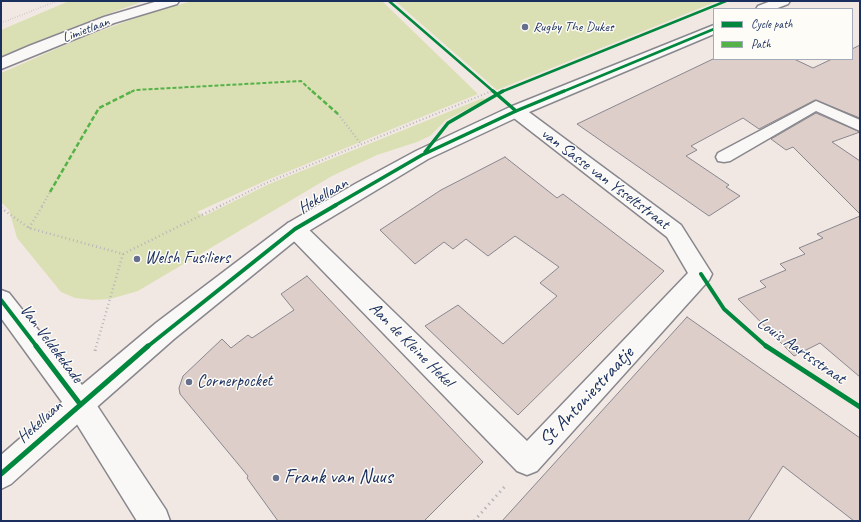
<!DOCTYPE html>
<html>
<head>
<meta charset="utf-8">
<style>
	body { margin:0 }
	#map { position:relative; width:861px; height:522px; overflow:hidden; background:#f2e8e3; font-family:Caveat,sans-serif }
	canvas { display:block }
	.frame { position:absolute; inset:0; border:2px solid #1b2f5e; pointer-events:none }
	.legend { position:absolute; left:713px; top:8px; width:140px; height:52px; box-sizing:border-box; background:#fdfcf7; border:1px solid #a3aaba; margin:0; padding:5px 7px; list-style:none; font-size:12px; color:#1b2f5e }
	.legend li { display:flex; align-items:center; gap:8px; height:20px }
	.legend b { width:20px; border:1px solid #a3aaba }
</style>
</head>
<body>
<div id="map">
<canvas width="861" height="522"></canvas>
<div class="frame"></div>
<ul class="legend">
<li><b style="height:5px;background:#00873e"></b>Cycle path</li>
<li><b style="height:5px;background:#55b248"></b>Path</li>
</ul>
</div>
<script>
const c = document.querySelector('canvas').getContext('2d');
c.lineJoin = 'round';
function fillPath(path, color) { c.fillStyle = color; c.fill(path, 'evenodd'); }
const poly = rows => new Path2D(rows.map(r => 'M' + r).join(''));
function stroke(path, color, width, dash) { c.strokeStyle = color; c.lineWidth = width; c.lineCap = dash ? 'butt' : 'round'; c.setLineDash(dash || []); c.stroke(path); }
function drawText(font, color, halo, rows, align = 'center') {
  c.font = font + ' Caveat,sans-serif'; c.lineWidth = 3; c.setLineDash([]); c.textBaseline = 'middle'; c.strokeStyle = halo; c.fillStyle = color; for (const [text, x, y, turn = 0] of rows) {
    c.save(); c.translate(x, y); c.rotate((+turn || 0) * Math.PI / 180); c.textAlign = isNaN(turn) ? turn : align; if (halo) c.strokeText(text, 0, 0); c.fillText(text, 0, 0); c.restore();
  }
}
fillPath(poly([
	[69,1,144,1,91,20,1,56,1,30],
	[192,1,382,1,478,94,265,181,197,212,204,216,269,184,483,98,485,100,446,120,430,136,417,142,377,155,332,176,138,291,110,299,93,300,75,298,61,292,17,238,9,210,1,202,1,73,81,38,141,16],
	[395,1,718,1,497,90]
]), '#dbe0b4');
const building = poly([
	[860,45,860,118,815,100,759,129,743,118,691,146,697,150,686,156,729,185,726,187,740,196,709,216,577,124,713,59,794,59,813,68,832,59,852,59,852,49,860,45],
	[816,113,860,132,832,142,860,161,860,214,793,147,786,150,771,139,816,113],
	[505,157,557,198,563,194,664,271,518,415,425,326,458,305,503,344,557,296,540,283,559,267,515,236,488,256,466,239,453,249,444,242,415,264,380,230,441,190,505,157],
	[860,216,860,377,820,343,794,356,738,299,766,287,760,281,786,270,780,264,805,254,799,248,823,238,817,234,860,216],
	[307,276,483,462,424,521,278,521,247,478,248,476,180,394,179,388,183,376,222,339,231,348,248,335,252,338,294,310,281,294,307,276],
	[687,317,860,438,860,521,854,521,783,466,748,521,502,521,687,317]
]);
fillPath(building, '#ddceca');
stroke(building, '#88878e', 1);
const service = poly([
	[816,101,860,120,860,131,816,111,730,161,724,162,718,161,716,157,718,153,816,101]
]);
const minor = poly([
	[158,1,179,1,177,4,114,23,1,69,1,58,29,46,104,17,158,1],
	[516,106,522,107,681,225,712,274,709,280,537,471,527,475,517,471,288,235,285,229,288,223,295,221,302,223,527,441,688,273,667,237,510,115,508,111,510,107,516,106],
	[80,391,90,395,166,510,170,521,137,521,70,413,67,404,70,395,80,391]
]);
const tertiary = poly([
	[80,391,90,395,93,404,90,413,11,484,1,489,1,455,70,395,80,391]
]);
const secondary = poly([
	[771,1,790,1,788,4,775,9,756,9,758,6,771,1],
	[714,25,714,34,522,115,428,159,302,235,174,339,90,413,80,417,70,413,1,318,1,290,9,293,82,385,156,323,288,223,355,184,416,151,510,107,714,25]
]);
stroke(service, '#88878e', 3);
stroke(minor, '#88878e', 3);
stroke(tertiary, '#88878e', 3);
stroke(secondary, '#88878e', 3);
stroke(poly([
	[1,23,57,1],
	[490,92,492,91]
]), '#b5b6ba', 1.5, [0.5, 2]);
stroke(poly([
	[338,114,361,144],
	[42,206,50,192],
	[220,206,266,183,492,91]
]), '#b5b6ba', 2, [1, 2.5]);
stroke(poly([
	[1,208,29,228,123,254,222,205],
	[29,228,43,205],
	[96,347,123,254]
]), '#b5b6ba', 2.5, [1, 3]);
stroke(poly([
	[95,351,96,346],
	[474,521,507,484]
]), '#b5b6ba', 3, [1.5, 4]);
fillPath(service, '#faf8f6');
fillPath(minor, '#faf8f6');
fillPath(tertiary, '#faf8f6');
fillPath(secondary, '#faf8f6');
stroke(poly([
	[131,92,135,90,301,81,313,92]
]), '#55b248', 2, [4, 2]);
stroke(poly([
	[312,91,338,114],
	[50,192,99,108,133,91]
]), '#55b248', 2.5, [5, 2.5]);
stroke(poly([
	[389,1,494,92],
	[501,92,726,1],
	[562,92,714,29]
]), '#00873e', 2.5);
stroke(poly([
	[493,91,516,111],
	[425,152,448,123,503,91],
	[334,206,422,155,516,111,564,91]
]), '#00873e', 3.5);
stroke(poly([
	[701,274,724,309,767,347],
	[1,300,37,347],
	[147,347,295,229,336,205]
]), '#00873e', 4);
stroke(poly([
	[36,346,80,404],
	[766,346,860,407],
	[1,474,148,346]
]), '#00873e', 5);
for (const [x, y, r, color] of [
	[525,27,4,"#66708d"],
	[137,259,4,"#66708d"],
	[189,382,4,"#66708d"],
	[276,478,4,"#66708d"]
]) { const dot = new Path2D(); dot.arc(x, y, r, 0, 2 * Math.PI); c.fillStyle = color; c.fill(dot); stroke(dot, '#fdfcf7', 1.5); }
drawText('14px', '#1b2f5e', '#fdfcf7', [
	["Rugby The Dukes",533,27]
], 'left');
drawText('14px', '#1b2f5e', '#fdfcf7', [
	["Limietlaan",86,30,-21]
]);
drawText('17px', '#1b2f5e', '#fdfcf7', [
	["van Sasse van Ysseltstraat",605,179,37],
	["Hekellaan",323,196,-31],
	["Van Veldekekade",51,344,53],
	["Aan de Kleine Hekel",411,345,45],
	["Louis Aartsstraat",801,351,35],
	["Hekellaan",40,422,-42]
]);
drawText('17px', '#1b2f5e', '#fdfcf7', [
	["Welsh Fusiliers",145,259],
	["Cornerpocket",197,382]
], 'left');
drawText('20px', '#1b2f5e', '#fdfcf7', [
	["St Antoniestraatje",587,397,-47]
]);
drawText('20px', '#1b2f5e', '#fdfcf7', [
	["Frank van Nuus",284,478]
], 'left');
</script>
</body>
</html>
